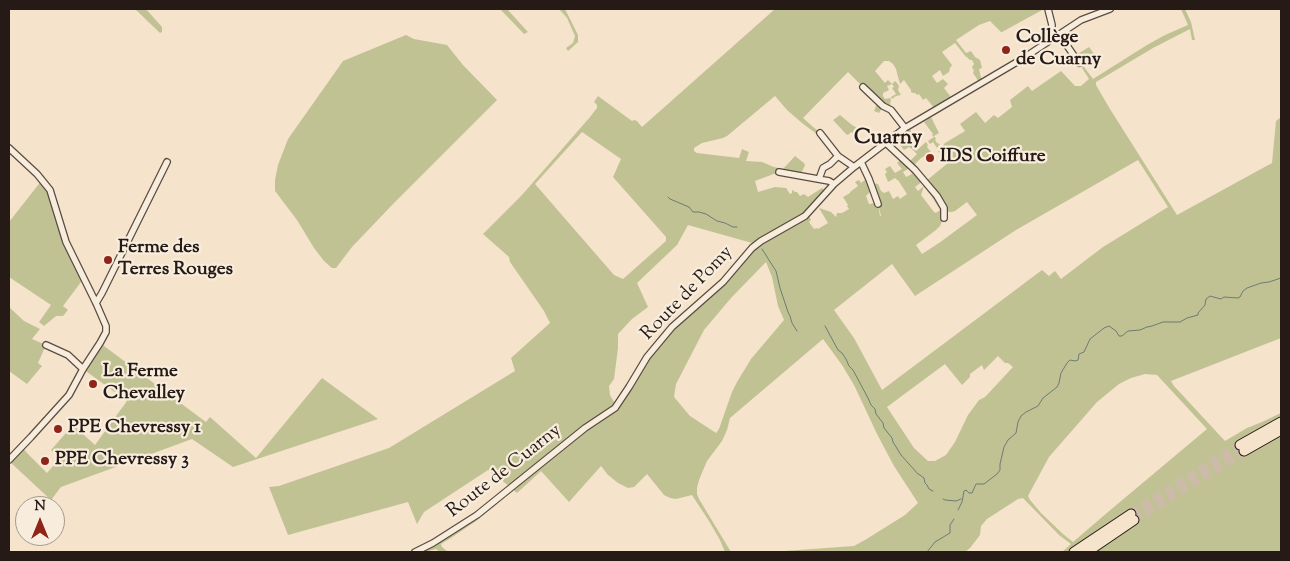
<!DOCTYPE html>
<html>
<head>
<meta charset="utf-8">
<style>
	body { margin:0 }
	#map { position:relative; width:1290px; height:561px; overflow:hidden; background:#f5e3cb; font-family:"Sorts Mill Goudy",serif }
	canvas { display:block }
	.frame { position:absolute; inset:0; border:10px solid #251a15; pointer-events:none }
	.north { position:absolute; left:15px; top:496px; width:50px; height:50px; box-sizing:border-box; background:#f8eddd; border:1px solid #a4998d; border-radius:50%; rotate:0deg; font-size:14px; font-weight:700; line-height:20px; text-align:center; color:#251a15 }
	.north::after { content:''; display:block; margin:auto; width:18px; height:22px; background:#8f2418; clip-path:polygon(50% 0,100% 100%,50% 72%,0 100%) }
</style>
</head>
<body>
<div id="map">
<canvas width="1290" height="561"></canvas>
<div class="frame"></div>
<div class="north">N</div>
</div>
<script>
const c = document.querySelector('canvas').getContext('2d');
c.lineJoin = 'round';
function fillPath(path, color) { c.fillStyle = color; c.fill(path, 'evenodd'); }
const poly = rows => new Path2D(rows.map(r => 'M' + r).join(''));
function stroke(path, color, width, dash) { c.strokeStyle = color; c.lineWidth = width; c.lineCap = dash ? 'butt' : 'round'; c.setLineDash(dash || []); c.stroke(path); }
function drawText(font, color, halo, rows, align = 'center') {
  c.font = font + ' "Sorts Mill Goudy",serif'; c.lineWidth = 4.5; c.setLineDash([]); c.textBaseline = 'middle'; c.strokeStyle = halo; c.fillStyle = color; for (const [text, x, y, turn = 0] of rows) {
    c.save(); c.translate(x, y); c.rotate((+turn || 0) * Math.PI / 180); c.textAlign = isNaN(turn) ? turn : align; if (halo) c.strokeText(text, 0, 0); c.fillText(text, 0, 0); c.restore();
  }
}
fillPath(poly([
	[135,9,146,9,162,27,162,32,160,33],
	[500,9,507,9,528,32,524,34],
	[559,9,565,9,578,35,578,42,568,51,566,48,573,43,575,36,567,18],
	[775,9,1044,9,1002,32,1001,32,990,21,979,25,956,40,966,53,971,51,975,57,980,60,982,68,979,69,981,78,985,78,979,82,973,73,974,71,972,67,974,64,972,60,970,60,967,57,966,57,955,43,942,52,952,65,950,68,949,72,943,76,940,70,932,76,937,83,943,79,948,84,944,88,951,97,956,94,957,96,935,109,926,98,923,100,919,94,917,95,915,93,913,93,911,92,911,90,904,80,900,84,896,69,893,64,889,61,884,61,875,71,885,83,888,80,892,84,895,81,897,83,899,86,898,90,901,95,896,96,892,99,891,97,896,94,892,88,894,87,892,84,887,86,889,90,883,93,883,96,885,99,890,98,891,99,890,105,889,106,885,103,879,113,874,111,877,104,863,87,848,72,803,118,820,133,818,135,802,123,787,110,775,96,727,136,723,138,702,143,694,148,694,151,697,153,739,158,742,149,749,152,746,161,762,162,774,167,783,169,795,156,804,163,805,165,800,176,779,172,755,181,758,192,775,187,786,188,790,194,792,193,792,191,793,190,795,192,797,192,800,196,804,194,808,197,822,188,827,192,808,214,811,220,809,222,814,229,817,228,818,229,828,223,819,208,831,212,836,217,837,213,842,213,849,209,847,206,848,205,843,197,850,193,850,192,858,186,855,182,859,180,861,183,866,179,872,190,866,196,869,204,876,203,878,204,880,216,881,216,873,183,878,184,881,191,884,193,889,191,893,199,898,196,900,199,907,194,898,180,897,180,895,178,888,182,885,174,887,172,885,169,890,166,895,173,902,169,897,163,902,159,911,167,903,172,906,177,912,174,911,172,914,170,923,181,915,187,918,191,924,186,921,195,934,212,936,213,940,210,939,208,930,194,927,191,930,188,937,196,944,216,940,226,936,230,916,245,922,254,939,243,977,215,967,202,955,211,952,212,949,212,945,207,926,181,948,163,938,151,945,143,965,131,960,124,976,112,985,123,994,115,998,118,1012,107,1010,100,1028,86,1032,91,1061,71,1075,86,1081,86,1089,79,1079,63,1076,55,1089,47,1094,54,1081,63,1093,79,1147,45,1165,35,1188,25,1181,9,1185,9,1191,22,1195,40,1192,40,1190,29,1153,48,1096,82,1096,85,1110,109,1177,215,1272,163,1276,121,1281,117,1281,338,1171,381,1174,386,1225,441,1247,428,1262,422,1281,413,1281,552,1062,552,1071,544,1059,535,1023,498,1018,499,987,519,981,526,980,535,970,548,965,552,725,552,720,540,709,521,692,495,676,499,670,498,664,495,647,474,634,487,628,488,618,483,608,475,601,466,569,502,541,471,517,493,511,488,495,502,497,504,476,521,451,538,441,544,442,547,448,552,440,552,436,549,425,552,410,552,427,544,463,523,509,486,488,470,424,512,417,524,408,502,288,535,269,487,279,486,389,448,515,371,511,358,550,323,544,311,510,262,509,257,483,234,522,195,590,117,597,108,597,105,594,102,598,96,632,121,634,120,637,121,642,127],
	[582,132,621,159,613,177,666,237,666,241,623,279,614,275,535,184],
	[1138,160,1168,207,1103,247,1061,279,1055,271,1049,276,1042,270,882,390,854,338,834,310,892,264,915,296,1016,230],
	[688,225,752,243,750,248,726,274,711,289,678,317,667,330,642,360,617,400,614,402,610,395,609,386,614,379,618,348,618,334,632,319,648,307,637,283,677,245],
	[766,262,772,277,778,306,784,320,751,359,737,382,732,392,719,429,716,433,690,416,674,397,676,384,704,330,731,298],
	[823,339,842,365,854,385,877,434,894,466,918,503,905,515,865,540,854,546,784,551,731,552,699,499,697,494,697,488,699,480,707,461,722,441,727,430,730,418],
	[998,356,1005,363,1008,363,1013,367,985,397,979,400,968,415,955,442,946,455,935,461,928,461,914,448,887,407,945,364,962,385,970,377,970,374,982,365,984,370],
	[1145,374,1157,375,1207,429,1108,512,1073,542,1063,534,1041,513,1030,500,1028,496,1029,494,1049,457,1097,402,1119,384,1131,378],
	[406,35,414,39,447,45,463,65,497,100,393,204,352,247,336,268,332,268,324,261,314,248,297,220,275,191,275,180,278,165,288,139,343,61],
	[840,115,852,125,859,129,859,132,856,131,854,134,851,132,848,135,846,134,833,120],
	[931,117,939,133,934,136,936,139,935,140,937,143,940,144,937,148,933,142,930,144,928,141,934,137,932,135,933,134,924,122],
	[910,129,915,139,913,142,914,144,912,146,916,151,926,142,928,145,927,147,931,152,921,158,914,165,910,161,917,154,912,149,909,147,904,150,896,140,891,145,889,143,899,135,903,142,908,139,904,132],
	[42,180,47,186,61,226,84,278,63,306,68,310,63,316,56,316,44,326,39,322,51,305,9,277,9,222],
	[9,307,24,321,40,329,32,339,46,345,38,363,42,366,27,384,9,371],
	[100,343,206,422,210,417,256,458,322,378,378,419,233,467,192,439,61,487,51,500,9,461,22,447,28,454,47,473,59,459,51,450,73,425,95,445,127,401,83,369]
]), '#c1c294');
stroke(poly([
	[668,197,670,199,689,207,693,212,699,212,706,214,717,221,725,223,733,227,737,227],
	[762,249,776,271,780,288,788,312,790,316,792,323,797,331],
	[825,326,838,350,842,353,846,359,849,366,853,370,868,398,871,405,875,409,876,414,883,423,884,428,892,438,893,442,901,455,918,474,920,475,924,478,925,483,927,485,929,489,933,491],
	[943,499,945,500,956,501,961,499],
	[958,510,962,502,964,491,966,490,969,493,972,493,976,484,984,484,997,474,1000,470,1000,464,1004,447,1008,440,1016,433,1018,422,1021,416,1026,412,1038,406,1043,398,1057,387,1059,383,1061,373,1067,363,1070,360,1075,361,1078,360,1079,354,1084,352,1090,339,1104,328,1109,326,1116,331,1119,336,1122,336,1128,331,1140,330,1147,327,1152,326,1163,322,1180,322,1187,318,1198,315,1198,313,1205,305,1206,299,1210,296,1221,299,1224,297,1238,298,1240,297,1243,291,1247,288,1261,283,1269,282,1281,278],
	[927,552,935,542,950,533,950,525,954,519]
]), '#6d7d73', 1);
stroke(poly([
	[1131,514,1240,445],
	[1134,520,1244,451]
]), '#cbbba7', 9, [9, 4.5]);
const minor = poly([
	[1059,34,1079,63],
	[1048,41,1051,33,1052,25,1048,9],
	[863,87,883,106,891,110,905,128],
	[820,133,838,156],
	[886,143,915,170,937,196,944,208,944,218],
	[9,148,37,174,50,190,66,242,96,303,106,326,106,332,100,343,83,369,69,395,31,437,9,460],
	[861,162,869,179,878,204],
	[779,172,829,181,834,184],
	[819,179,823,168,830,164,838,156,854,167],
	[96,303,102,293,167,162],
	[46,345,68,355,83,369],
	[415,552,433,543,477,515,585,428,615,408,629,387,647,357,672,327,723,282,752,248,761,241,805,216,834,184,854,167,905,128,1022,59,1081,20,1110,9]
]);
const highway = poly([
	[1240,445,1281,422],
	[1244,451,1281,430],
	[1074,552,1131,514],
	[1087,552,1134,520]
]);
stroke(minor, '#594c42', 8);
stroke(highway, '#251a15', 11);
stroke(minor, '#f8eddd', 5.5);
stroke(highway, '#f5e3cb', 9);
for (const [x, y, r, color] of [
	[1006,50,5,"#8f2418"],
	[930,158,5,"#8f2418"],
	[108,260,5,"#8f2418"],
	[93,384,5,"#8f2418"],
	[58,429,5,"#8f2418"],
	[45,461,5,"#8f2418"]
]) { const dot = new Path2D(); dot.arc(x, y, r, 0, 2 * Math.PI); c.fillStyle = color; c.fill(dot); stroke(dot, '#f8eddd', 2); }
drawText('bold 19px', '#251a15', '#f8eddd', [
	["Collège",1016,39],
	["de Cuarny",1016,61],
	["IDS Coiffure",940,158],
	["Ferme des",118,249],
	["Terres Rouges",118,271],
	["La Ferme",103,373],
	["Chevalley",103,395],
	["PPE Chevressy 1",68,429],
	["PPE Chevressy 3",55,461]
], 'left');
drawText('19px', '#251a15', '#f8eddd', [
	["Route de Pomy",688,294,-46],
	["Route de Cuarny",505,472,-38]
]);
drawText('bold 21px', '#251a15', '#f8eddd', [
	["Cuarny",888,139]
]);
</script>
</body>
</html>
